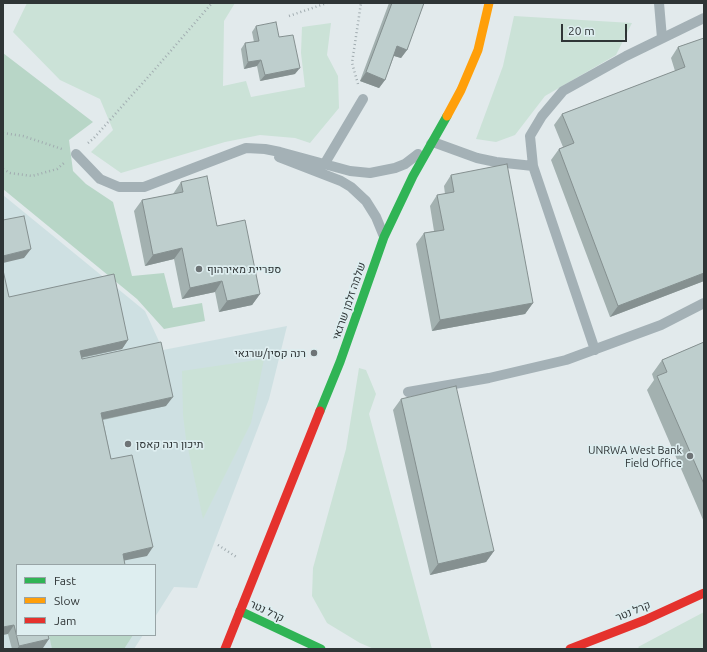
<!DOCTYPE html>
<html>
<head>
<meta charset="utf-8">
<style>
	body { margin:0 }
	#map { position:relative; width:707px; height:652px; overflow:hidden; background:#e2eaec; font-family:Ubuntu,sans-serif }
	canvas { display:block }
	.frame { position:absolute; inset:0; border:4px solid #2f3536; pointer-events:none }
	.legend { position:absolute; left:16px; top:564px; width:140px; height:72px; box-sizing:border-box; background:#deeef0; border:1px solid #98a4a6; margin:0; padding:5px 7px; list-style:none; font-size:12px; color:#2f3536 }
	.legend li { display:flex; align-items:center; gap:8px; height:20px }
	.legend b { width:20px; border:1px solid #98a4a6 }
	.scale { position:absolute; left:561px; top:24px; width:66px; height:18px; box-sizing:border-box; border:2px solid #2f3536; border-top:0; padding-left:5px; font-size:12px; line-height:14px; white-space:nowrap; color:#2f3536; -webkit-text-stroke:3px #deeef0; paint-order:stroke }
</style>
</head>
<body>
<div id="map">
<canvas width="707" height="652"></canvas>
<div class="frame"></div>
<ul class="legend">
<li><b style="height:5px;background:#30b455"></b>Fast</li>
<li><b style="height:5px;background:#ff9f0a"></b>Slow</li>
<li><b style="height:5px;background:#e5322d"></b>Jam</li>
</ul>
<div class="scale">20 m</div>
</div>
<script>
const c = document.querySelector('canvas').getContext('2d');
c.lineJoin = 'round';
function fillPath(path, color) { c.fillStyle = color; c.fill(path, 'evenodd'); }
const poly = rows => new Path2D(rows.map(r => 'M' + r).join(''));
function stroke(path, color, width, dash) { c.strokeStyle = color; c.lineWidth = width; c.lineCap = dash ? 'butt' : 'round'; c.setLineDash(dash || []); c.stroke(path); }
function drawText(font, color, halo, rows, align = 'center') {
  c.font = font + ' Ubuntu,Heebo,sans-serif'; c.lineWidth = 3.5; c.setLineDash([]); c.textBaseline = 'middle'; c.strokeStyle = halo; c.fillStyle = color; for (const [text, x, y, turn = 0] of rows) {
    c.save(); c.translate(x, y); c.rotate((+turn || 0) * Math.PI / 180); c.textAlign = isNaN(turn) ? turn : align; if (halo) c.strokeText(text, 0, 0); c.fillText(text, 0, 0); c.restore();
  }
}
fillPath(poly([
	[3,195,145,311,163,350,287,326,269,399,197,588,174,587,155,617,155,565,17,565,17,635,143,635,134,649,3,649]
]), '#cee0e2');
fillPath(poly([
	[27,3,235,3,224,21,223,86,246,81,251,97,305,87,301,53,302,27,331,23,327,55,338,76,339,108,310,143,295,138,260,135,225,142,121,173,91,152,113,130,100,99,60,80,13,32],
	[514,16,632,23,616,55,545,96,515,135,496,142,476,139,503,66],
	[264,359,251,423,203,519,186,439,183,415,182,371],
	[359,368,366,370,376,394,369,414,432,649,374,649,360,643,327,623,312,596,313,568,346,449],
	[704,612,704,649,640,649,638,647]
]), '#cbe2d7');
fillPath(poly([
	[3,53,93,122,69,140,73,171,86,184,113,202,132,276,164,273,173,308,202,303,205,321,164,329,137,299,3,189],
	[49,635,133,635,124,649,52,649]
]), '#b8d6c7');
stroke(poly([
	[289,16,327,3],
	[358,84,352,63,361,3],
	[3,133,23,136,62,149],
	[88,143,94,138,156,68,212,3],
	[3,169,10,173,32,176,57,169,64,163],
	[218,545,238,558]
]), '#a1acb0', 2.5, [1, 3]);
stroke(poly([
	[659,3,662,38],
	[431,144,433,142,477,158,496,162,533,166],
	[76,154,100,179,119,187,144,187,246,148,265,149,280,152,350,171,370,173,395,168,405,164,418,154],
	[279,157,341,181,351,187,366,201,376,217,383,234],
	[325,163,363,99],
	[595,350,533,166,530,136,542,116,563,91,626,56,704,18],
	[408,392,489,378,566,360,661,325,704,303]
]), '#a4b1b6', 10);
stroke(poly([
	[320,411,340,362,384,237,413,176,447,116],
	[240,611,321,649]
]), '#30b455', 9);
stroke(poly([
	[447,116,461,90,478,50,489,3]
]), '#ff9f0a', 9);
stroke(poly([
	[225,649,320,411],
	[570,649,645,620,704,593]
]), '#e5322d', 9);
fillPath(poly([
	[389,3,424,3,407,50,401,58,394,56,385,80,379,88,360,81],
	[256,26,279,37,295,74,260,81,257,66,244,69,241,49,245,43,254,42,252,32],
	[704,38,704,281,610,317,551,160,559,149,563,147,554,125,562,114,675,71,671,58,678,47],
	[451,175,533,303,525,314,432,331,416,244,424,233,434,231,430,206,437,195,445,194,444,186],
	[181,182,217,226,260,294,252,305,219,312,215,292,182,299,174,259,145,266,134,211,142,200,173,194],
	[9,297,128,340,122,349,82,358,82,359,166,406,103,420,111,459,147,556,17,565,43,648,38,649,12,649,8,634],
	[704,342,704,522,647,390,654,380,652,374,662,360],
	[401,399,494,551,486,562,430,575,393,410]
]), '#a3b1b0');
fillPath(poly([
	[397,46,407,50,401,58,391,55],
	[261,60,257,66,244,69,248,62],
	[300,68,295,74,260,81,265,75],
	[366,72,385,80,379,88,360,81],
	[182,248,174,259,145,266,153,255],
	[31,249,24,258,3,263,3,256],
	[704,273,704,281,610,317,618,306],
	[222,281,215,292,182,299,190,288],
	[260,294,252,305,219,312,227,301],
	[533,303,525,314,432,331,440,320],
	[128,340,122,349,74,359,80,351],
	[173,397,166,406,95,421,101,413],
	[153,547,147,556,117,562,123,554],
	[494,551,486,562,430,575,438,564],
	[14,625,8,634,3,635,3,627],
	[49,639,43,648,38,649,17,649,19,646]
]), '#859090');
const building = poly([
	[392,3,424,3,407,50,397,46,385,80,366,72,392,3],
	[276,22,279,37,293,35,300,68,265,75,261,60,248,62,245,43,259,41,256,26,276,22],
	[704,38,704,273,618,306,559,149,574,143,562,114,685,67,678,47,704,38],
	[507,164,533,303,440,320,424,233,444,230,437,195,454,192,451,175,507,164],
	[207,176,217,226,245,220,260,294,227,301,222,281,190,288,182,248,153,255,142,200,183,192,181,182,207,176],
	[24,216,31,249,3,256,3,220,24,216],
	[3,270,9,297,114,274,128,340,80,351,82,359,161,342,173,397,101,413,111,459,132,455,153,547,123,554,125,565,17,565,17,635,48,635,49,639,19,646,14,625,3,627,3,270],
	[704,342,704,484,657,376,667,372,662,360,704,342],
	[456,386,494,551,438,564,401,399,456,386]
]);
fillPath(building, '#bececd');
stroke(building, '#859090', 1);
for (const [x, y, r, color] of [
	[199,269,4,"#6e7476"],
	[314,353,4,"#6e7476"],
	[128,444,4,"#6e7476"],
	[690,456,4,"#6e7476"]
]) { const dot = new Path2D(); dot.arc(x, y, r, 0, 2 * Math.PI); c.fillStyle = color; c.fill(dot); stroke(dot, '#deeef0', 1.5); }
drawText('11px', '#2f3536', '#deeef0', [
	["ספריית מאירהוף",207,269],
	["רנה קסין/שרגאי",306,353,"right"],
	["תיכון רנה קאסן",136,444],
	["UNRWA West Bank",682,450,"right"],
	["Field Office",682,463,"right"]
], 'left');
drawText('11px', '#2f3536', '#deeef0', [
	["שלמה זלמן שרגאי",349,301,-71],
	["קרל נטר",267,611,25],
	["קרל נטר",633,611,-22]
]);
</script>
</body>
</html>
